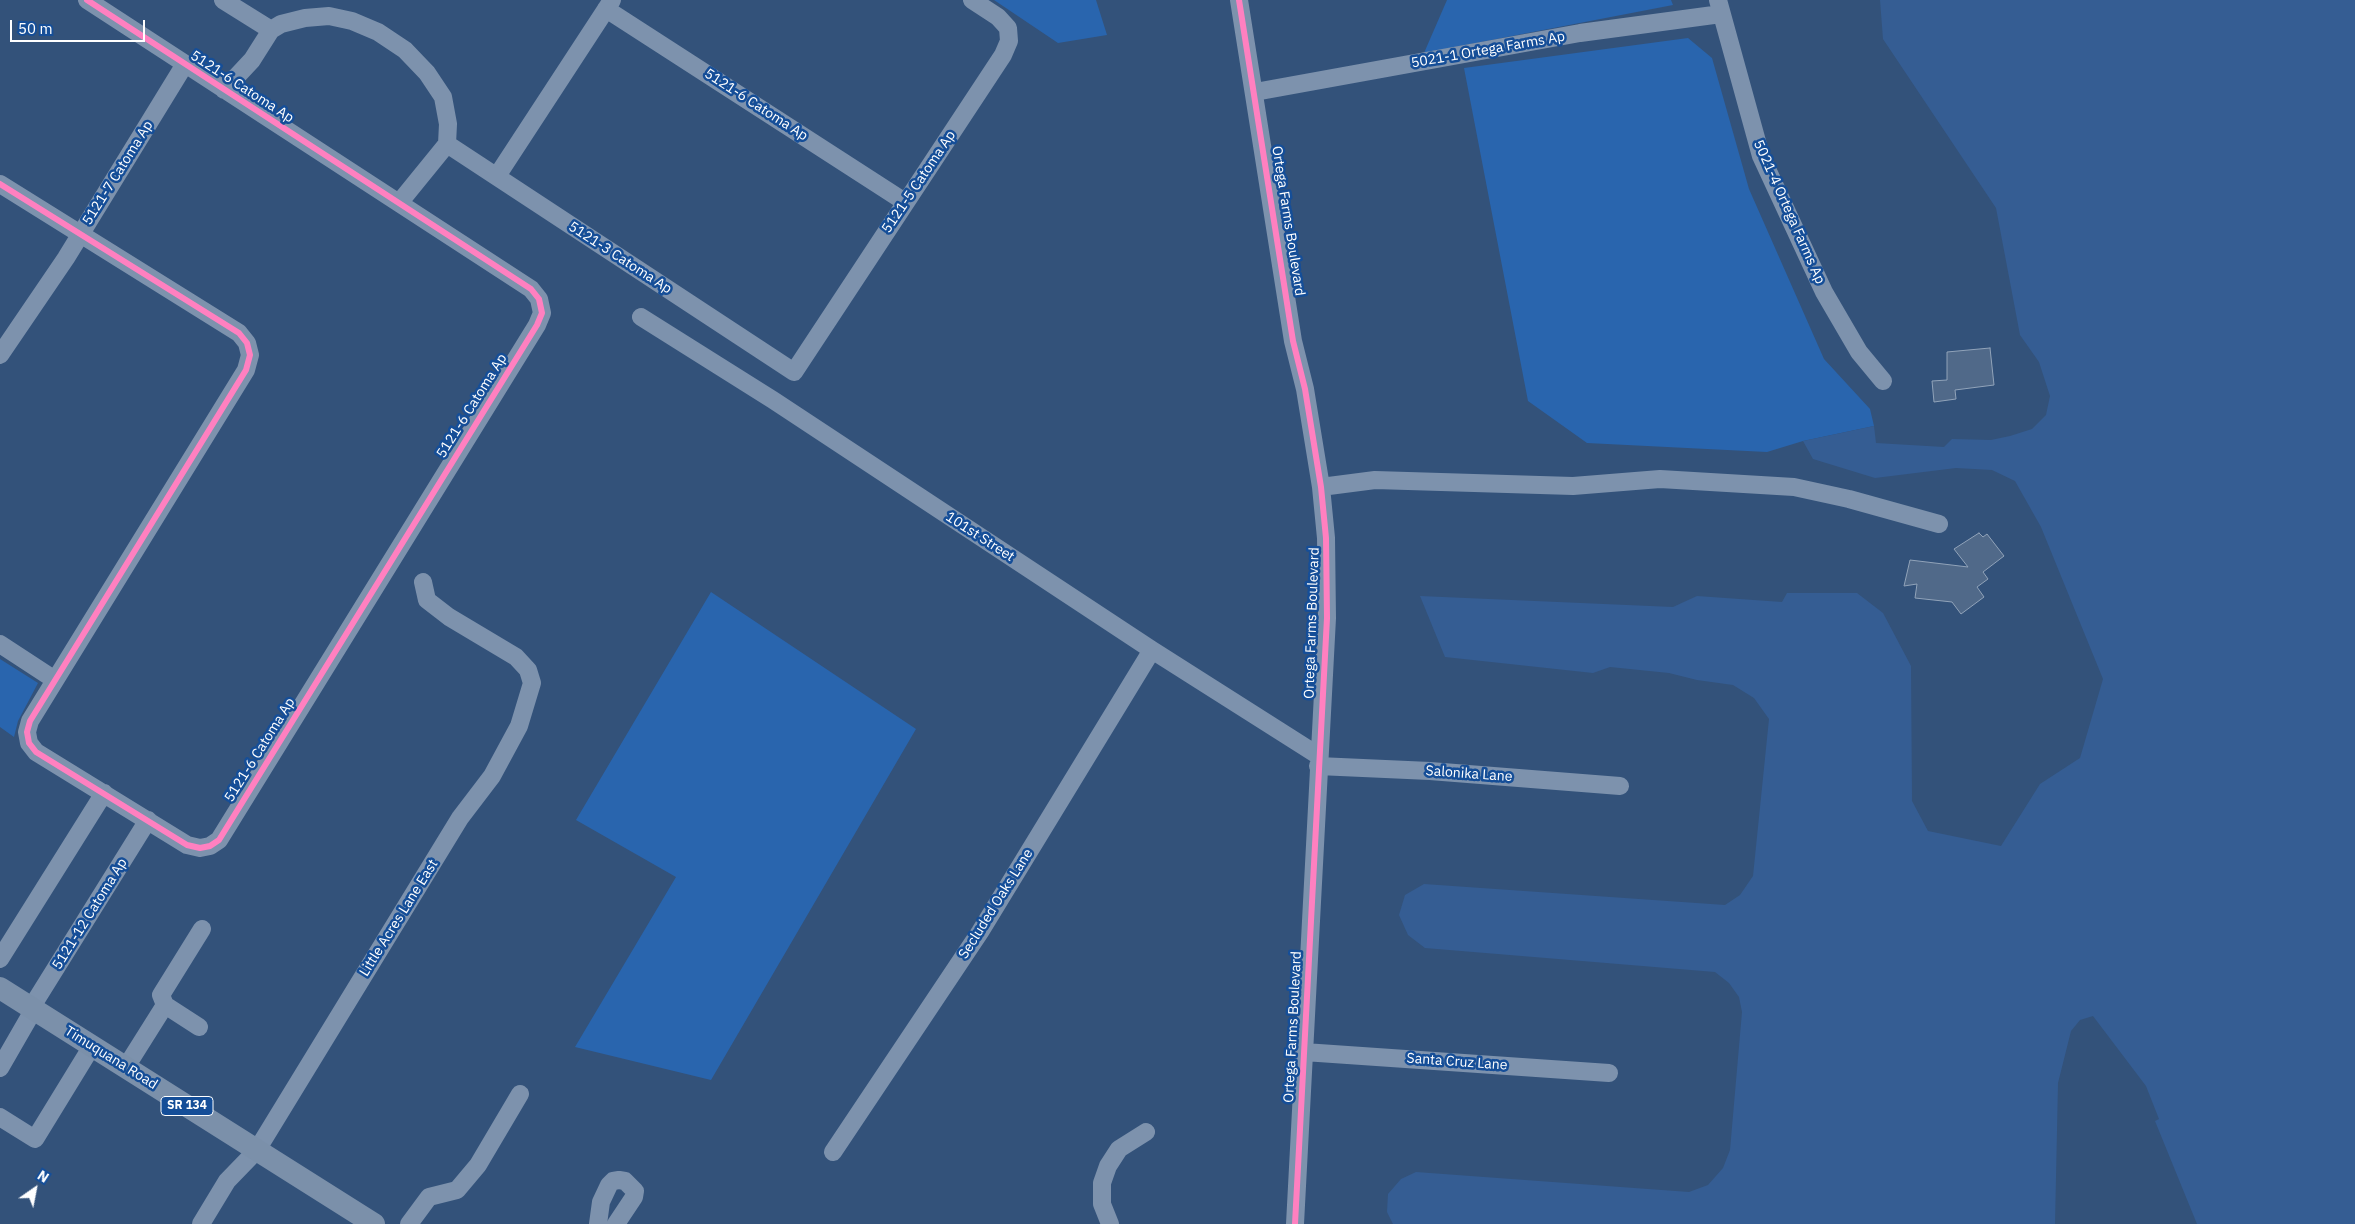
<!DOCTYPE html>
<html>
<head>
<meta charset="utf-8">
<style>
	body { margin:0 }
	#map { position:relative; width:2355px; height:1224px; overflow:hidden; background:#33527a; font-family:"IBM Plex Sans",sans-serif }
	canvas { display:block }
	.north { position:absolute; left:10px; top:1164px; width:50px; height:50px; -webkit-text-stroke:4px #154e98; paint-order:stroke; rotate:33deg; font-size:14px; font-weight:700; line-height:20px; text-align:center; color:#fff }
	.north::after { content:''; display:block; margin:auto; width:18px; height:22px; background:#fff; clip-path:polygon(50% 0,100% 100%,50% 72%,0 100%) }
	.scale { position:absolute; left:10px; top:20px; width:135px; height:22px; box-sizing:border-box; border:2px solid #fff; border-top:0; padding-left:6px; font-size:15px; line-height:18px; white-space:nowrap; color:#fff; -webkit-text-stroke:4px #154e98; paint-order:stroke }
</style>
</head>
<body>
<div id="map">
<canvas width="2355" height="1224"></canvas>
<div class="north">N</div>
<div class="scale">50 m</div>
</div>
<script>
const c = document.querySelector('canvas').getContext('2d');
c.lineJoin = 'round';
function fillPath(path, color) { c.fillStyle = color; c.fill(path, 'evenodd'); }
const poly = rows => new Path2D(rows.map(r => 'M' + r).join(''));
function stroke(path, color, width, dash) { c.strokeStyle = color; c.lineWidth = width; c.lineCap = dash ? 'butt' : 'round'; c.setLineDash(dash || []); c.stroke(path); }
function drawText(font, color, halo, rows, align = 'center') {
  c.font = font + ' "IBM Plex Sans",sans-serif'; c.lineWidth = 5; c.setLineDash([]); c.textBaseline = 'middle'; c.strokeStyle = halo; c.fillStyle = color; for (const [text, x, y, turn = 0] of rows) {
    c.save(); c.translate(x, y); c.rotate((+turn || 0) * Math.PI / 180); c.textAlign = isNaN(turn) ? turn : align; if (halo) c.strokeText(text, 0, 0); c.fillText(text, 0, 0); c.restore();
  }
}
fillPath(poly([
	[994,0,1096,0,1107,35,1058,43],
	[1447,0,1671,0,1673,5,1424,53],
	[1688,38,1712,58,1749,189,1824,359,1870,409,1874,426,1803,441,1767,452,1587,443,1528,401,1464,68],
	[711,592,916,729,711,1080,575,1047,676,877,576,820],
	[0,659,38,683,18,721,14,737,0,727]
]), '#2965ae');
fillPath(poly([
	[1880,0,2355,0,2355,1224,2197,1224,2155,1121,2159,1119,2146,1086,2093,1016,2080,1020,2071,1031,2058,1083,2055,1224,1393,1224,1387,1212,1388,1194,1401,1179,1416,1172,1689,1192,1708,1185,1723,1168,1730,1150,1742,1012,1739,997,1729,983,1715,972,1425,948,1408,935,1399,915,1405,895,1424,884,1725,905,1740,895,1753,876,1769,719,1754,698,1733,685,1697,680,1669,673,1610,667,1593,673,1445,657,1420,596,1673,607,1697,596,1782,602,1787,593,1857,593,1883,613,1911,666,1912,801,1928,831,2001,846,2040,784,2080,758,2103,679,2041,527,2015,481,1992,470,1956,468,1875,478,1813,459,1803,441,1874,426,1876,443,1944,447,1952,439,1991,440,2010,436,2032,429,2046,415,2050,396,2039,362,2020,335,1996,208,1883,39]
]), '#355d93');
const building = poly([
	[1990,348,1994,385,1955,390,1956,399,1934,402,1932,381,1947,380,1947,352,1990,348],
	[1979,533,1983,537,1987,534,2004,556,1983,572,1988,579,1977,587,1984,597,1961,614,1952,602,1915,598,1917,584,1904,586,1910,560,1968,567,1954,549,1979,533]
]);
fillPath(building, '#506989');
stroke(building, '#91a3b9', 1);
stroke(poly([
	[223,0,271,30],
	[1239,0,1293,341,1305,389,1321,487,1326,538,1327,618,1295,1224],
	[1718,0,1761,156,1824,292,1859,352,1883,381],
	[606,9,905,202],
	[224,90,252,60,271,30,281,24,305,18,329,16,352,21,378,32,405,50,427,73,443,97,448,124,447,144,399,203],
	[1255,92,1580,33,1721,14],
	[447,144,794,372,1003,55,1009,41,1008,28,998,17,972,0],
	[497,176,612,0],
	[0,184,239,333,247,343,250,355,246,370,30,721,27,732,29,743,36,752,187,845,200,848,210,846,219,840,537,325,542,313,539,299,531,289,87,0],
	[641,317,773,400,1152,650,1319,756],
	[0,355,66,258,185,64],
	[1321,487,1375,480,1573,486,1660,479,1794,487,1849,499,1939,524],
	[0,644,55,680],
	[1318,766,1430,771,1620,786],
	[0,959,104,793],
	[165,1005,199,1027],
	[31,1008,148,820],
	[1304,1052,1609,1073],
	[126,1067,165,1005,161,995,202,929],
	[0,1068,34,1009],
	[0,1117,35,1139,92,1046],
	[833,1152,980,932,1152,650],
	[201,1224,227,1181,257,1150,460,818,492,776,519,726,532,683,528,670,516,657,449,617,427,600,423,582],
	[409,1224,429,1197,457,1190,478,1165,520,1094],
	[598,1224,601,1202,609,1185,613,1181,619,1180,625,1181,635,1191,634,1197,616,1224],
	[1110,1224,1102,1204,1102,1183,1108,1166,1119,1149,1146,1132]
]), '#7d92ad', 18);
stroke(poly([
	[0,988,374,1224]
]), '#7b90aa', 22);
stroke(poly([
	[1239,0,1293,341,1305,389,1321,487,1326,538,1327,618,1295,1224],
	[0,184,239,333,247,343,250,355,246,370,30,721,27,732,29,743,36,752,187,845,200,848,210,846,219,840,537,325,542,313,539,299,531,289,87,0]
]), '#ff80c0', 6);
for (const [x, y, w] of [
	[187,1106,52]
]) { const box = new Path2D(); box.roundRect(x - w / 2, y - 9.5, w, 19, 4); c.fillStyle = '#154e98'; c.fill(box); stroke(box, '#fff', 1); }
drawText('bold 12px', '#fff', null, [
	["SR 134",187,1106]
]);
drawText('14px', '#fff', '#154e98', [
	["5021-1 Ortega Farms Ap",1488,50,-10],
	["5121-6 Catoma Ap",242,87,33],
	["5121-6 Catoma Ap",756,105,33],
	["5121-7 Catoma Ap",118,173,-58],
	["5121-5 Catoma Ap",919,182,-56],
	["5021-4 Ortega Farms Ap",1789,212,66],
	["Ortega Farms Boulevard",1288,221,81],
	["5121-3 Catoma Ap",620,258,33],
	["5121-6 Catoma Ap",472,406,-58],
	["101st Street",980,537,33],
	["Ortega Farms Boulevard",1312,623,-88],
	["5121-6 Catoma Ap",260,750,-58],
	["Salonika Lane",1469,774,4],
	["Secluded Oaks Lane",996,904,-58],
	["5121-12 Catoma Ap",90,914,-58],
	["Little Acres Lane East",399,918,-58],
	["Ortega Farms Boulevard",1293,1027,-87],
	["Timuquana Road",111,1058,32],
	["Santa Cruz Lane",1457,1062,4]
]);
</script>
</body>
</html>
